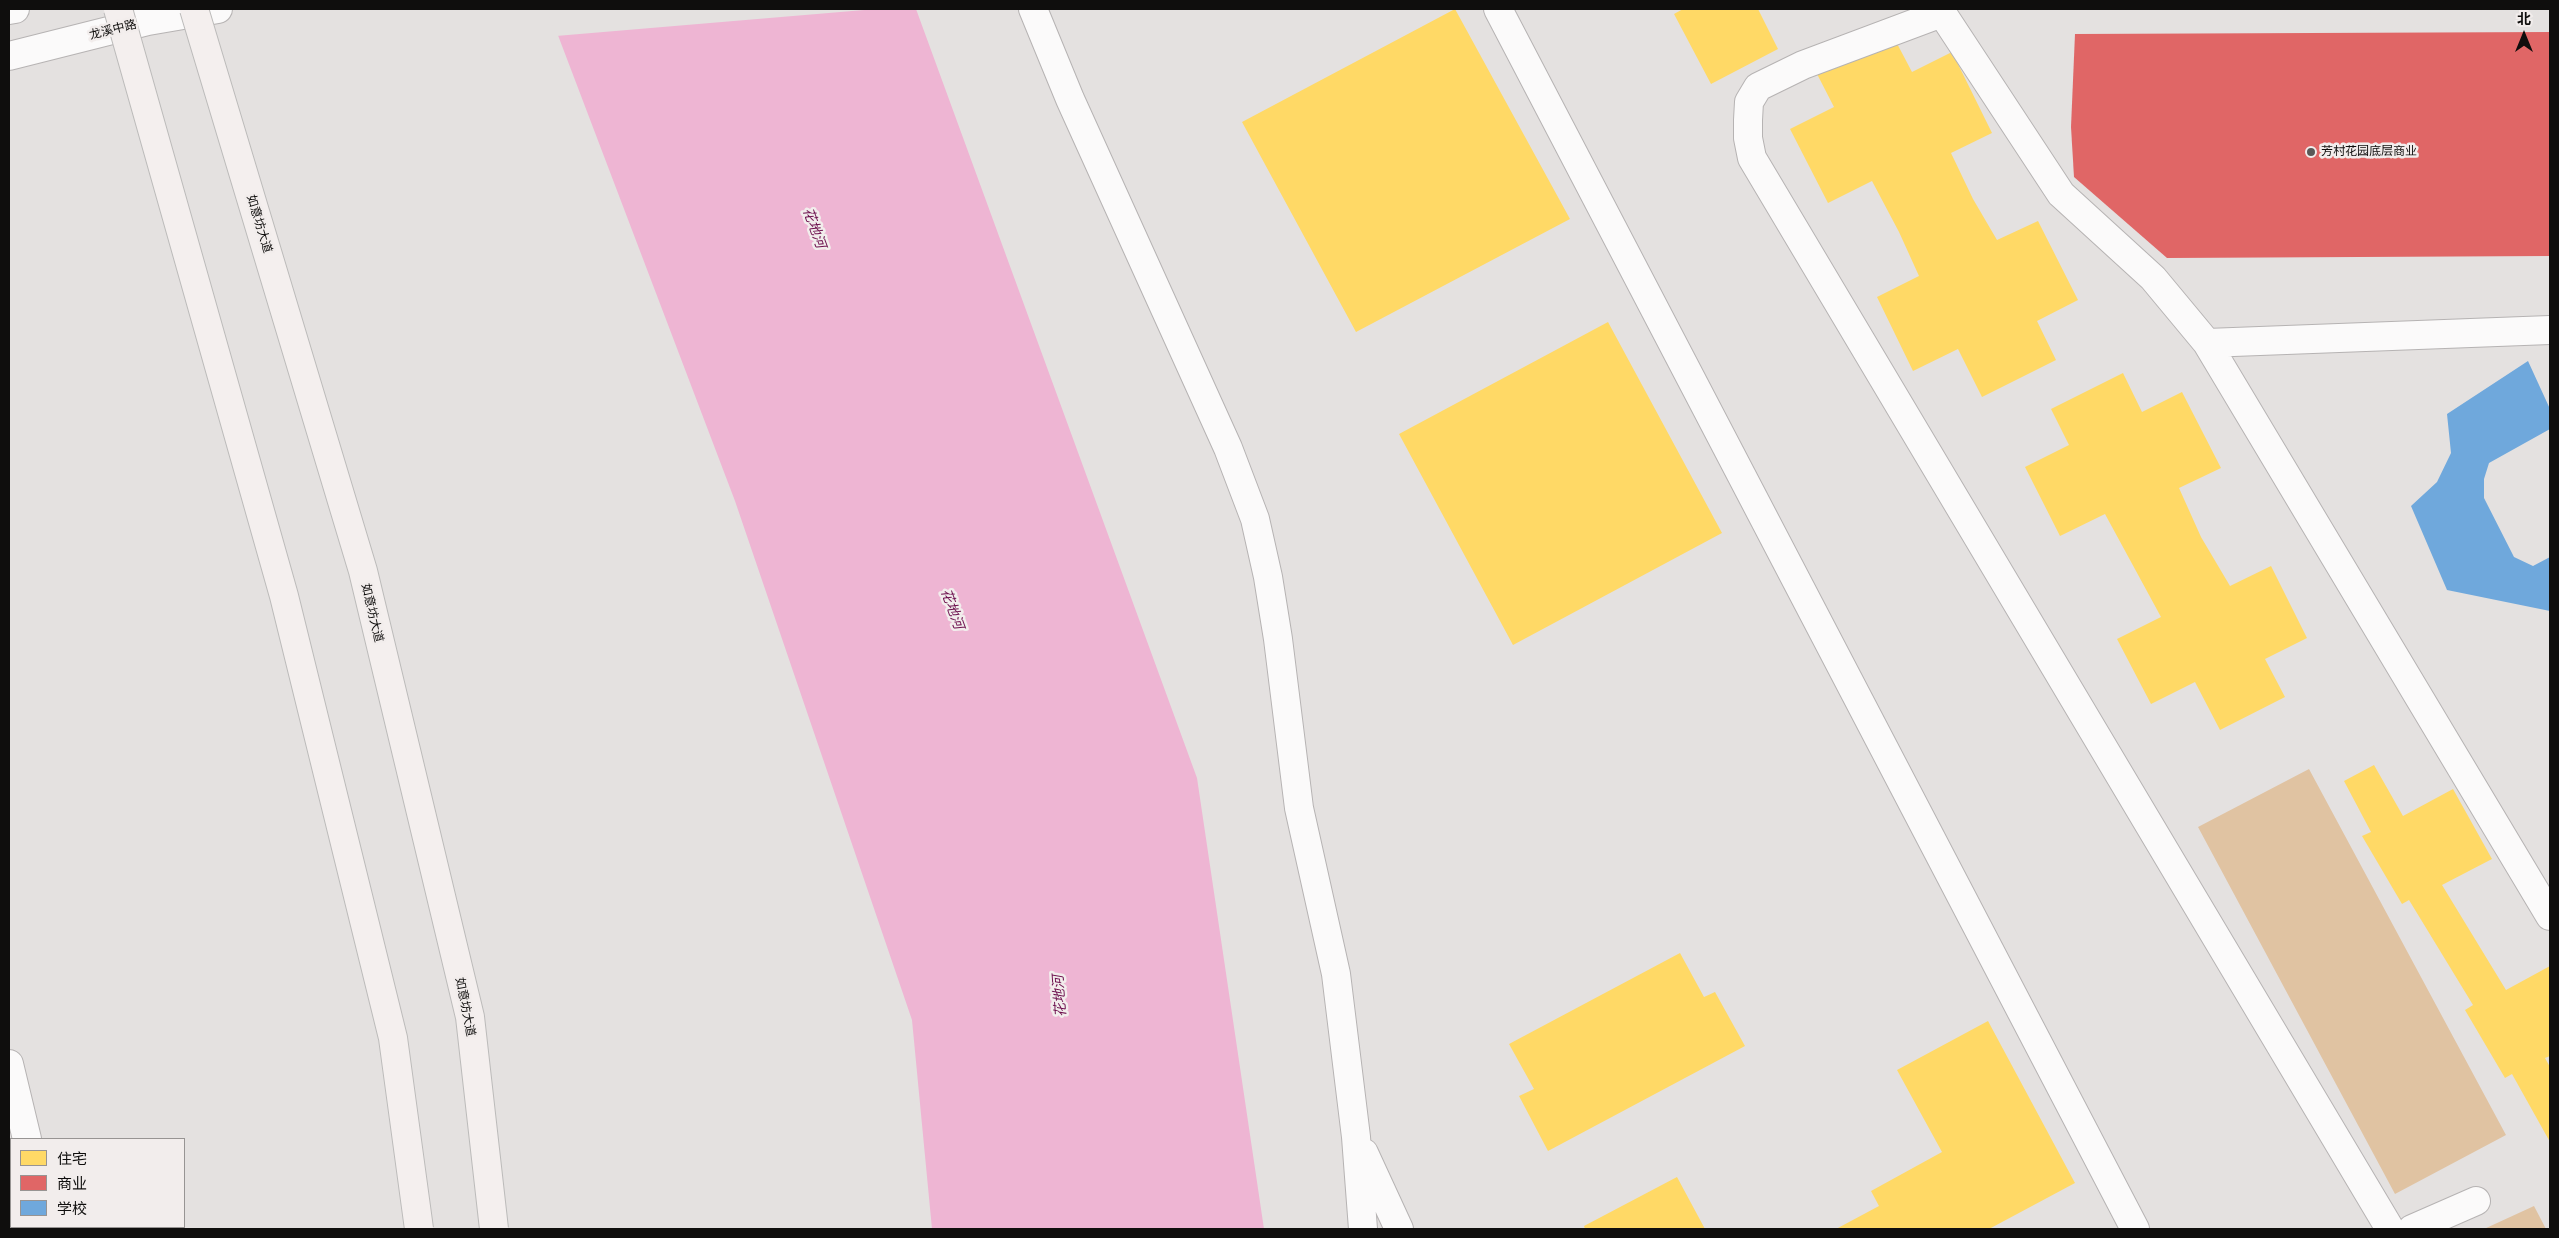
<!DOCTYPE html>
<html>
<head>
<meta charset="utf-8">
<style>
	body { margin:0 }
	#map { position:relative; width:2559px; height:1238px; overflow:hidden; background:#e4e1e0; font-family:Rubik,"Noto Sans SC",sans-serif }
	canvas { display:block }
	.frame { position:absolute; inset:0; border:10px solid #0f0e0d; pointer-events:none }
	.legend { position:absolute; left:10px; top:1138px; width:175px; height:90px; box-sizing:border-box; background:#f2edec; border:1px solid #979493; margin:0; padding:6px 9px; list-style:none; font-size:15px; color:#0f0e0d }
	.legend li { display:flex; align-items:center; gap:10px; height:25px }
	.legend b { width:25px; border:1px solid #979493 }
	.north { position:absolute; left:2499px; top:10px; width:50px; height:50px; -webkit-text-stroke:4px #f2edec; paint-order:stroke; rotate:0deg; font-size:14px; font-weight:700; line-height:20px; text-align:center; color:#0f0e0d }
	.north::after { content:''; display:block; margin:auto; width:18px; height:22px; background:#0f0e0d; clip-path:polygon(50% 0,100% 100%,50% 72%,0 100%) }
</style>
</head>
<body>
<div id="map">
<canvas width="2559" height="1238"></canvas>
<div class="frame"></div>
<ul class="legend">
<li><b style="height:14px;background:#ffd966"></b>住宅</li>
<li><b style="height:14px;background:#e06666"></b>商业</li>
<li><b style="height:14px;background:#6fa8dc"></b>学校</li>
</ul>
<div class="north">北</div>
</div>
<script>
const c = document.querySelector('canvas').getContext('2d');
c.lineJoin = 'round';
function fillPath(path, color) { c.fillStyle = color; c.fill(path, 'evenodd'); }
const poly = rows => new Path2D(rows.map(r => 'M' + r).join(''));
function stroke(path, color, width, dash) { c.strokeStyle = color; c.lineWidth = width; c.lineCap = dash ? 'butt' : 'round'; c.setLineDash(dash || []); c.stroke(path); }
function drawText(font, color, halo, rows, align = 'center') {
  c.font = font + ' Rubik,"Noto Sans SC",sans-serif'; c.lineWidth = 5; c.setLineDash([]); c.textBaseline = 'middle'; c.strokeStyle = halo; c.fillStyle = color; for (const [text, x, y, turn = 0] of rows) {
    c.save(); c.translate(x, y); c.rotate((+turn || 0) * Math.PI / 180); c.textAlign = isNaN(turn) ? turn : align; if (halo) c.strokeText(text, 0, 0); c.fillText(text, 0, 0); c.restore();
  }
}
fillPath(poly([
	[2309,769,2506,1135,2395,1194,2198,827],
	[2534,1206,2546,1229,2484,1229]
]), '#e0c3a2');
fillPath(poly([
	[548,9,916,9,1197,778,1264,1229,932,1229,912,1020,735,501]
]), '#eeb5d3');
fillPath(poly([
	[546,9,876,9,556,36]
]), '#e4e1e0');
fillPath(poly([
	[1455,9,1570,219,1356,332,1242,122],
	[1683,9,1758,9,1778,49,1711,84,1674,14],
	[1892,34,1912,72,1952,52,1992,133,1951,153,1973,199,1997,240,2038,221,2078,300,2037,321,2056,360,1982,397,1958,349,1913,371,1877,297,1919,276,1899,232,1872,181,1828,203,1790,129,1834,107,1816,72],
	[2138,64,2226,64,2227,113,2289,113,2290,178,2229,179,2230,226,2139,225,2139,173,2083,172,2083,114,2136,113],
	[2438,65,2440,115,2501,115,2502,179,2441,181,2443,227,2351,226,2352,174,2296,174,2296,116,2349,115,2350,66],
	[2506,116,2550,116,2550,175,2506,175],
	[1608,322,1722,533,1513,645,1399,434],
	[2123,373,2142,412,2182,392,2221,468,2179,488,2201,537,2230,586,2271,566,2307,638,2265,659,2285,697,2220,730,2195,682,2151,704,2117,639,2161,617,2105,514,2060,536,2025,467,2069,445,2051,409],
	[2374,765,2403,816,2453,789,2492,859,2442,885,2506,990,2550,966,2550,1056,2545,1058,2550,1067,2550,1142,2512,1074,2505,1078,2465,1010,2473,1005,2409,900,2402,904,2362,836,2371,832,2344,781],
	[1680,953,1704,997,1715,992,1745,1046,1548,1151,1519,1096,1534,1089,1509,1044],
	[1988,1021,2075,1183,1989,1229,1836,1229,1879,1206,1871,1191,1942,1152,1897,1070],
	[1677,1177,1705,1229,1585,1229,1584,1226]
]), '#ffd966');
fillPath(poly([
	[2550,32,2550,256,2167,258,2074,177,2071,127,2075,34]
]), '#e06666');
fillPath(poly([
	[2528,361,2550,409,2550,429,2489,463,2484,479,2484,498,2514,557,2533,566,2550,557,2550,611,2447,590,2411,506,2437,482,2451,453,2447,414]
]), '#6fa8dc');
const minor = poly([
	[1033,9,1070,99,1228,448,1255,519,1268,577,1278,639,1299,808,1336,974,1356,1137,1363,1229],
	[1498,9,2135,1229],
	[1942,9,1942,13,2061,194,2153,278,2207,343,2550,916],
	[9,10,15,9],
	[1942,13,1803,65,1758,87,1749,102,1748,120,1748,138,1752,158,2390,1229],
	[9,56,148,21,218,9],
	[2207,343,2550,330],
	[9,1064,27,1139],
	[1364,1153,1399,1229],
	[48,1227,48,1229],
	[2412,1229,2476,1201]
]);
stroke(minor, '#b6b3b3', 30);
stroke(minor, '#fbfafa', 28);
const majorBridge = poly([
	[118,9,284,596,393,1038,419,1229],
	[194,9,363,571,470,1017,494,1229]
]);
stroke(majorBridge, '#bcbbba', 30, []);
stroke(majorBridge, '#f4efee', 28);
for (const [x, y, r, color] of [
	[2311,152,5,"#5a5857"]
]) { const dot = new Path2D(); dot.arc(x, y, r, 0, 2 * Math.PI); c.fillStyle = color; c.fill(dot); stroke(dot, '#f2edec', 2); }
drawText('12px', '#0f0e0d', '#f2edec', [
	["龙溪中路",113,30,-14],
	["如意坊大道",259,224,73],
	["如意坊大道",372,613,77],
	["如意坊大道",465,1007,79]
]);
drawText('12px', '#0f0e0d', '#f2edec', [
	["芳村花园底层商业",2321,152]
], 'left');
drawText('italic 14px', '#6d104e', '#f2edec', [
	["花地河",814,228,70],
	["花地河",952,609,70],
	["花地河",1060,996,-94]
]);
</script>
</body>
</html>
